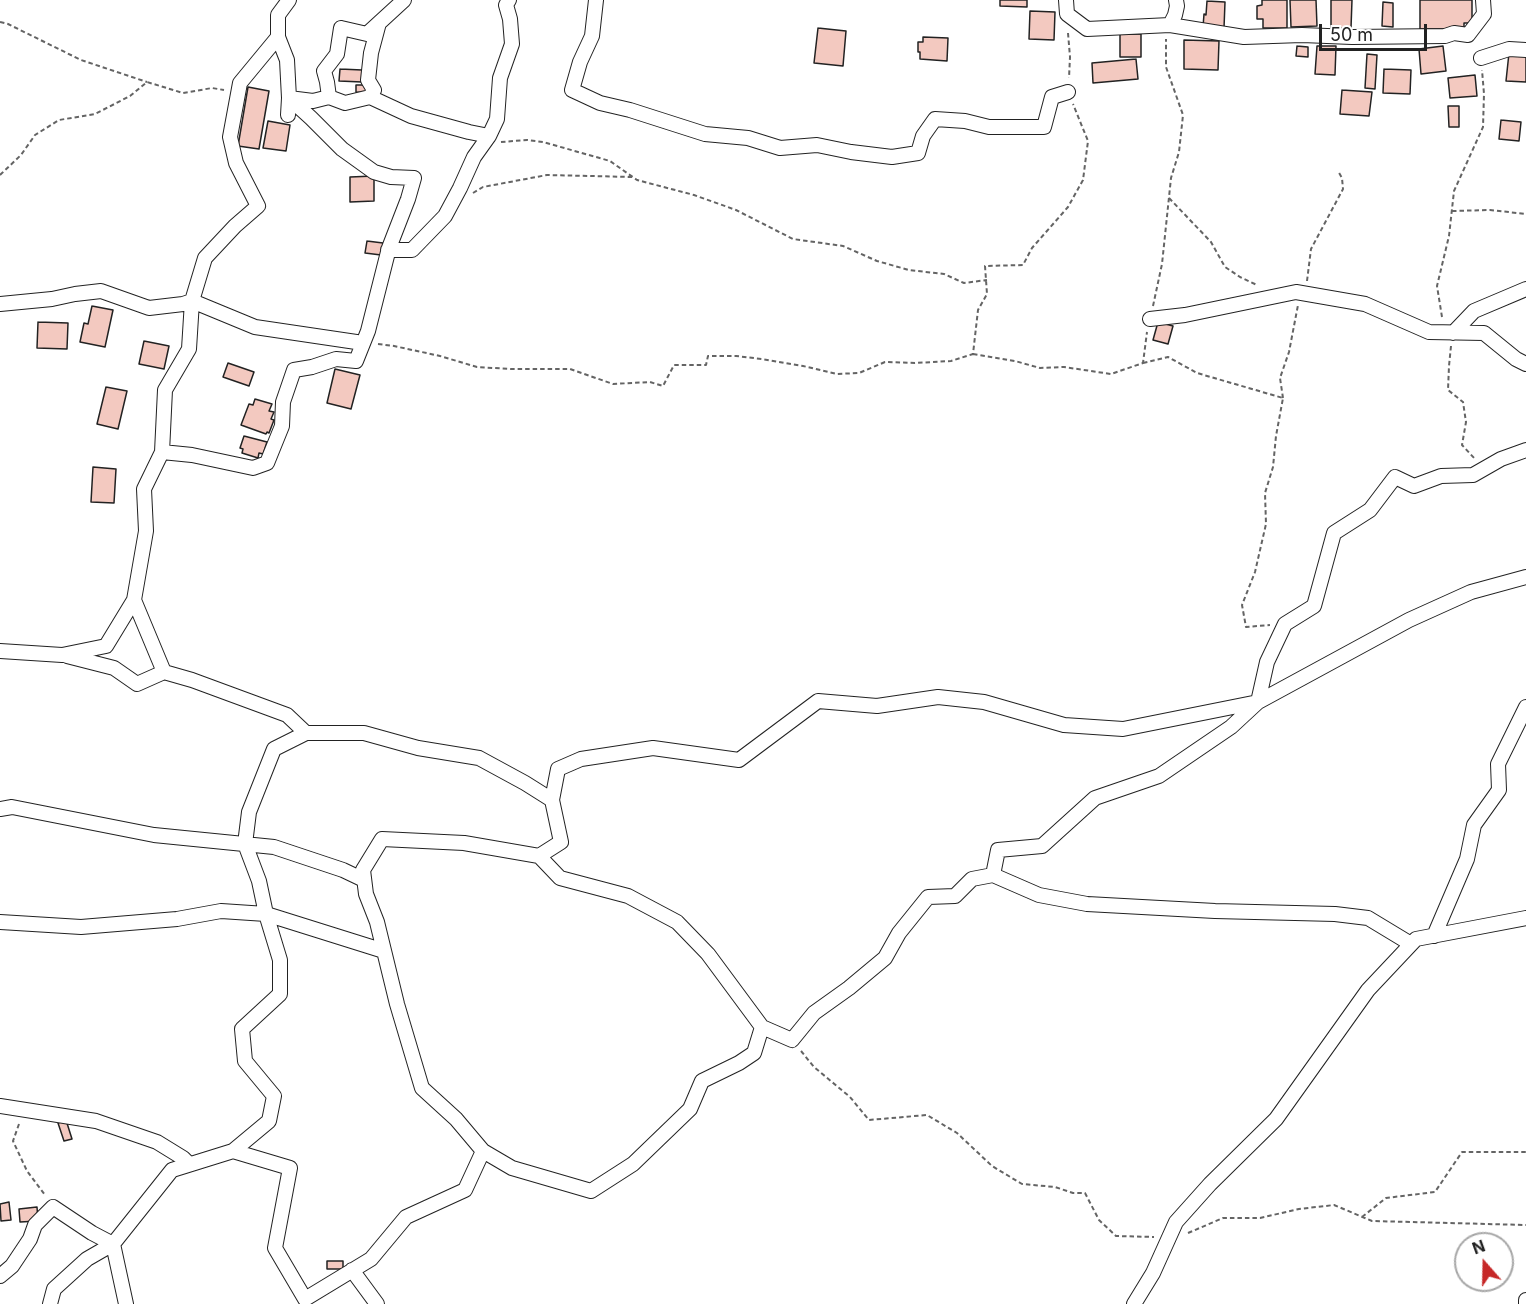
<!DOCTYPE html>
<html>
<head>
<meta charset="utf-8">
<style>
	body { margin:0 }
	#map { position:relative; width:1526px; height:1304px; overflow:hidden; background:#fff; font-family:Inter,sans-serif }
	canvas { display:block }
	.north { position:absolute; left:1454px; top:1232px; width:60px; height:60px; box-sizing:border-box; background:#fff; border:2px solid #a7a7a7; border-radius:50%; rotate:340deg; font-size:16px; font-weight:700; line-height:24px; text-align:center; color:#222 }
	.north::after { content:''; display:block; margin:auto; width:21px; height:27px; background:#c62828; clip-path:polygon(50% 0,100% 100%,50% 72%,0 100%) }
	.scale { position:absolute; left:1319px; top:24px; width:108px; height:27px; box-sizing:border-box; border:3px solid #222; border-top:0; padding-left:8px; font-size:18px; line-height:21px; white-space:nowrap; color:#222; -webkit-text-stroke:4px #fff; paint-order:stroke }
</style>
</head>
<body>
<div id="map">
<canvas width="1526" height="1304"></canvas>
<div class="north">N</div>
<div class="scale">50 m</div>
</div>
<script>
const c = document.querySelector('canvas').getContext('2d');
c.lineJoin = 'round';
function fillPath(path, color) { c.fillStyle = color; c.fill(path, 'evenodd'); }
const poly = rows => new Path2D(rows.map(r => 'M' + r).join(''));
function stroke(path, color, width, dash) { c.strokeStyle = color; c.lineWidth = width; c.lineCap = dash ? 'butt' : 'round'; c.setLineDash(dash || []); c.stroke(path); }
const building = poly([
	[1000,0,1027,0,1027,7,1000,6,1000,0],
	[1262,0,1287,0,1287,28,1263,28,1263,19,1257,19,1257,6,1262,5,1262,0],
	[1290,0,1316,0,1317,26,1291,27,1290,0],
	[1331,0,1352,0,1351,28,1331,28,1331,0],
	[1420,0,1472,0,1472,23,1464,23,1464,29,1420,29,1420,0],
	[1207,1,1225,2,1224,28,1203,27,1204,14,1206,15,1207,1],
	[1383,2,1393,3,1393,27,1382,26,1383,2],
	[1030,11,1055,12,1054,40,1029,39,1030,11],
	[818,28,846,31,843,66,814,63,818,28],
	[1120,34,1141,34,1141,57,1120,57,1120,34],
	[923,37,948,38,947,61,920,59,920,52,918,52,918,42,923,42,923,37],
	[1184,40,1219,41,1218,70,1184,69,1184,40],
	[1297,46,1308,47,1308,57,1296,56,1297,46],
	[1317,46,1336,46,1335,75,1315,74,1317,46],
	[1443,46,1446,71,1421,74,1419,49,1443,46],
	[1509,53,1526,54,1526,82,1506,81,1509,53],
	[1367,54,1377,55,1375,89,1365,88,1367,54],
	[1136,59,1138,79,1093,83,1092,63,1136,59],
	[340,69,362,70,362,82,339,81,340,69],
	[1384,69,1411,70,1410,94,1383,93,1384,69],
	[1475,75,1477,96,1450,98,1448,78,1475,75],
	[356,85,368,85,367,93,356,92,356,85],
	[248,87,269,91,259,149,238,146,248,87],
	[1342,90,1372,92,1369,116,1340,114,1342,90],
	[1448,106,1459,106,1459,127,1449,127,1448,106],
	[1501,120,1521,122,1519,141,1499,139,1501,120],
	[268,121,290,125,286,151,263,148,268,121],
	[374,176,374,201,350,202,350,177,374,176],
	[367,241,383,243,381,255,365,253,367,241],
	[92,306,113,310,105,347,80,342,84,323,88,324,92,306],
	[38,322,68,323,67,349,37,348,38,322],
	[1158,322,1173,326,1168,344,1153,340,1158,322],
	[144,341,169,346,164,369,139,364,144,341],
	[228,363,254,372,249,386,223,377,228,363],
	[335,369,360,375,351,409,327,403,335,369],
	[106,387,127,391,118,429,97,424,106,387],
	[255,399,272,404,269,411,274,412,271,419,274,420,269,433,267,432,266,434,241,425,249,404,253,405,255,399],
	[244,436,267,442,263,454,259,453,258,458,242,453,243,449,240,448,244,436],
	[93,467,116,469,114,503,91,502,93,467],
	[66,1120,72,1139,64,1141,58,1123,66,1120],
	[9,1202,11,1220,1,1221,0,1204,9,1202],
	[37,1207,38,1221,20,1222,19,1209,37,1207],
	[327,1261,343,1261,343,1269,327,1269,327,1261]
]);
fillPath(building, '#f3c9c0');
stroke(building, '#222', 1.5);
const street = poly([
	[596,0,592,36,580,62,572,90,600,103,630,110,705,134,748,138,780,148,817,145,851,152,892,157,918,153,923,136,935,119,965,121,989,127,1044,127,1052,97,1068,92],
	[1066,0,1067,14,1087,29,1170,25,1244,37,1302,35,1352,37,1445,36,1454,33,1468,35,1484,14,1483,0],
	[1170,25,1175,15,1177,6,1176,0],
	[1481,58,1509,49,1526,50],
	[329,97,327,82,324,71,337,54,341,28,367,34,379,23],
	[370,97,374,90,368,80,371,53,379,23,404,0],
	[288,115,289,98,313,101,329,97,345,103,370,97,411,116,469,132,489,136,497,119,500,78,512,44,510,19,506,5,509,0],
	[388,250,412,250,445,216,460,188,474,157,489,136],
	[0,304,52,299,75,294,101,291,149,308,183,304,192,301,255,327,363,343],
	[1150,319,1185,315,1296,292,1365,304,1429,332,1484,333,1516,359,1526,364],
	[1453,333,1474,311,1526,289],
	[162,452,192,455,253,468,267,463,282,426,283,402,294,370,312,367,336,359,356,361,368,331,389,248,408,199,414,178,391,177,374,172,342,149,311,118,289,98,287,60,278,37],
	[134,600,146,531,144,489,162,452,165,390,189,349,192,301,205,258,235,226,258,206,236,163,230,137,240,83,278,37,278,15,289,0],
	[0,651,62,655,106,646,134,600,164,672,192,680,287,715,306,733],
	[67,656,114,668,137,684,164,672],
	[0,809,12,807,154,835,274,847,343,870,364,880],
	[539,856,560,878,628,896,677,922,708,954,762,1027,792,1040,814,1013,849,988,885,958,899,933,928,897,955,896,972,879,993,875,998,850,1042,846,1095,798,1159,776,1231,727,1258,702,1267,662,1285,624,1314,606,1334,533,1370,510,1395,477,1414,486,1441,476,1473,475,1501,459,1526,450],
	[993,875,1039,895,1087,904,1215,911,1335,914,1368,918,1411,944],
	[0,922,81,927,177,919,221,911,266,914,384,951],
	[1434,936,1467,859,1474,825,1499,790,1498,764,1526,707],
	[0,1106,96,1121,157,1142,183,1158,189,1164],
	[233,1151,269,1121,274,1096,245,1061,242,1029,280,994,280,960,266,914,259,881,245,844,249,812,274,749,306,733,364,733,418,748,479,758,525,783,552,800],
	[483,1151,512,1168,591,1191,633,1164,690,1109,702,1081,739,1063,754,1053,762,1027],
	[352,1270,377,1304],
	[0,1276,12,1266,30,1239,35,1225,53,1207,92,1233,113,1244],
	[50,1304,54,1289,87,1259,113,1244],
	[126,1304,113,1244,172,1170,233,1151,290,1168,275,1248,305,1299,371,1259,406,1217,465,1190,483,1151,456,1119,422,1088,397,1004,377,922,366,894,363,870,382,839,464,843,539,856,561,842,552,800,558,769,581,759,653,748,739,760,818,701,877,706,938,697,984,702,1064,725,1123,729,1258,702,1409,620,1471,592,1526,577],
	[1134,1304,1153,1273,1176,1222,1210,1184,1276,1119,1368,990,1416,939,1526,918],
	[1526,1304,1526,1300]
]);
stroke(street, '#222', 16);
stroke(poly([
	[0,22,8,24,81,60,147,82],
	[1068,33,1070,57,1069,78],
	[501,142,527,140,543,142,610,161,637,180,694,195,736,210,793,239,843,246,877,261,909,270,944,274,964,283,987,280],
	[0,175,21,155,35,135,59,120,95,114,130,96,147,82,183,93,212,88,224,90],
	[473,193,483,187,547,175,632,177],
	[1169,198,1211,242,1225,267,1240,277,1257,285],
	[1452,211,1490,210,1526,214],
	[1307,281,1311,249,1343,189,1342,178,1338,171],
	[1153,306,1162,264,1171,178,1179,152,1183,115,1166,67,1166,39],
	[1442,317,1437,286,1449,236,1454,191,1483,127,1484,94,1482,70],
	[378,344,394,346,440,356,477,367,511,369,570,369,613,384,650,382,663,386,674,365,706,365,708,356,736,356,762,359,803,366,837,374,859,373,885,362,915,363,951,361,973,354,978,310,987,294,985,266,1023,265,1032,248,1068,207,1083,180,1088,141,1073,104],
	[1451,346,1449,366,1448,390,1463,402,1466,422,1462,445,1475,459],
	[973,354,1015,361,1040,368,1064,367,1111,374,1143,363,1147,332],
	[1143,363,1168,357,1197,373,1283,398,1276,436,1273,467,1265,493,1266,524,1255,572,1242,605,1246,627,1270,625],
	[1283,398,1280,378,1289,352,1298,305],
	[801,1051,814,1067,850,1097,869,1120,927,1115,957,1133,992,1166,1022,1184,1055,1187,1073,1193,1085,1193,1099,1220,1116,1236,1154,1237],
	[19,1124,13,1141,27,1171,45,1195],
	[1362,1217,1386,1198,1435,1192,1462,1152,1526,1152],
	[1188,1233,1223,1218,1260,1218,1299,1209,1334,1205,1372,1221,1526,1225]
]), '#646464', 2, [4.5, 3]);
stroke(street, '#fff', 14);
</script>
</body>
</html>
